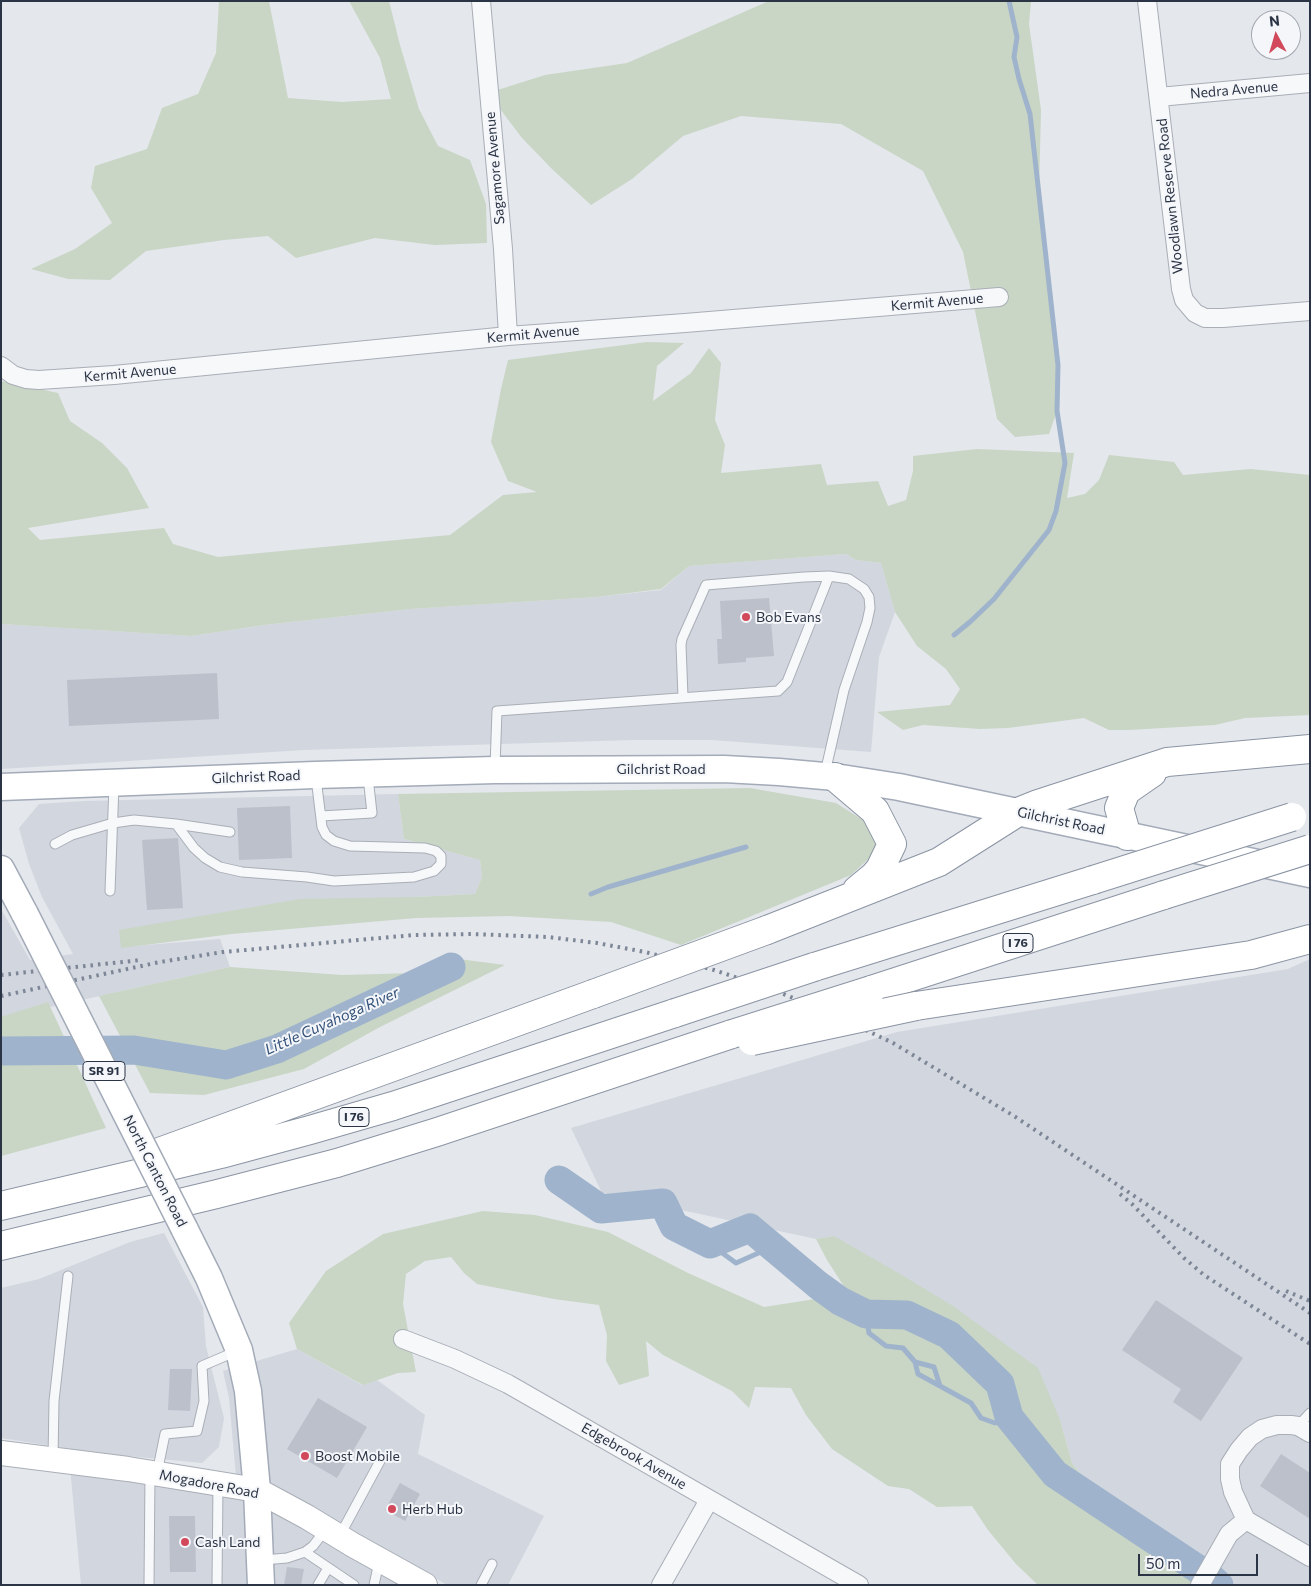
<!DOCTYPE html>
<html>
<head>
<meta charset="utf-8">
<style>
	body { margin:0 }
	#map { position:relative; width:1311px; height:1586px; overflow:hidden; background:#e4e7ec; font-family:Commissioner,sans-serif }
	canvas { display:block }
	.frame { position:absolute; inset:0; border:2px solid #2b3445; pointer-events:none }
	.north { position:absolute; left:1251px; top:10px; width:50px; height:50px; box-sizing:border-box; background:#f4f6f9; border:1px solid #a4a8b1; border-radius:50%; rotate:354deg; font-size:14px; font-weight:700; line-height:20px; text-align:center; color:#2b3445 }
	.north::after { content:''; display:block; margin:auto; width:18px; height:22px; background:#d1495b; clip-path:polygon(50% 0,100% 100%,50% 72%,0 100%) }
	.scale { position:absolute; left:1138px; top:1554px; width:120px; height:22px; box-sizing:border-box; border:2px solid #2b3445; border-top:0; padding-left:6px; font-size:15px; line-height:18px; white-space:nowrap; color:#2b3445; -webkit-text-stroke:4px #f4f6f9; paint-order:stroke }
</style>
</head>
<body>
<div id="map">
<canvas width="1311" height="1586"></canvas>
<div class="frame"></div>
<div class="north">N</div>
<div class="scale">50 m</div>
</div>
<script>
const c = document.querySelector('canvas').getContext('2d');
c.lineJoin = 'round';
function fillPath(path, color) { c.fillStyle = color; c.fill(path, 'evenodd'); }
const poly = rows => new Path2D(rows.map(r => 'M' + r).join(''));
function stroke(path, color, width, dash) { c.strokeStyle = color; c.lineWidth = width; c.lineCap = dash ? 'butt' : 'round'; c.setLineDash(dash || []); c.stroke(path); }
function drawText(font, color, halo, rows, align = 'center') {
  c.font = font + ' Commissioner,sans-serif'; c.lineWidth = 4; c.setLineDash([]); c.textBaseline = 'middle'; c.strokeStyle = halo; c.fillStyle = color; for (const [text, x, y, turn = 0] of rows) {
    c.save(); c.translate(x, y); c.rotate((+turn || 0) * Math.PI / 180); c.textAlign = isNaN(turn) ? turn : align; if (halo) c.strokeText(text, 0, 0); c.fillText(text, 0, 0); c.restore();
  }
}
fillPath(poly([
	[846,554,856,560,881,563,895,612,879,657,871,752,712,740,632,740,304,750,1,769,1,624,191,636,264,625,410,609,597,597,661,590,689,566],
	[398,794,404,839,480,860,482,877,475,894,415,897,121,947,220,939,230,967,1,1018,1,909,30,960,73,954,42,897,29,864,19,828,39,804,83,801],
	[1310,959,1310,1585,1217,1585,1198,1570,1104,1506,1072,1463,1060,1420,834,1236,816,1239,602,1193,571,1128,897,1032,1288,969],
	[164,1233,203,1307,206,1346,224,1418,219,1447,202,1463,96,1453,1,1438,1,1288,39,1279,130,1242],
	[297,1349,362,1385,377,1380,425,1415,418,1454,544,1516,508,1585,447,1585,427,1573,418,1585,81,1585,70,1467,238,1499,229,1398,223,1371]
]), '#d2d6de');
fillPath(poly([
	[219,1,269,1,288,98,342,102,391,99,380,58,349,1,389,1,400,45,419,109,438,146,470,160,486,204,487,243,435,245,375,238,296,258,268,236,224,240,146,251,110,280,68,279,31,269,75,249,112,223,91,188,95,166,147,149,162,108,198,94,216,53],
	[769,1,1031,1,1029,24,1041,110,1039,192,1058,365,1057,411,1049,434,1015,437,997,419,963,252,923,171,841,124,741,116,683,136,632,179,591,205,553,170,522,138,488,93,545,75,627,63],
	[647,342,684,343,657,366,653,401,691,373,709,348,721,363,715,420,725,445,721,473,821,464,827,485,878,481,888,506,906,500,913,471,913,456,977,449,1074,453,1067,498,1085,494,1099,480,1109,455,1174,462,1183,475,1251,469,1310,475,1310,715,1245,718,1215,725,1129,730,1109,730,1084,718,1008,728,980,729,923,725,903,730,877,712,950,705,960,689,946,669,917,646,895,612,881,563,856,560,846,554,689,566,661,589,597,597,410,609,264,625,191,636,1,624,1,381,58,393,70,421,102,443,127,468,149,508,28,528,40,540,164,528,173,544,218,557,450,535,503,495,537,492,508,481,491,442,501,389,508,360],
	[750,788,836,803,874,827,877,851,851,875,681,945,611,922,509,916,416,918,232,934,121,948,119,930,300,899,415,897,475,894,482,877,480,860,404,839,398,794],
	[451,958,505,965,380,1027,304,1069,204,1095,150,1093,99,996,230,967,342,975,417,973],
	[48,1002,106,1128,1,1156,1,1017],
	[483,1211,535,1215,608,1232,688,1273,764,1307,809,1300,847,1291,827,1260,816,1239,834,1236,900,1274,953,1306,1038,1368,1060,1420,1072,1463,1104,1506,1198,1570,1190,1585,1038,1585,1016,1564,988,1530,972,1506,937,1507,909,1489,888,1486,832,1449,806,1415,791,1388,755,1387,749,1408,732,1391,663,1355,646,1341,649,1376,619,1385,606,1361,607,1335,599,1305,554,1299,477,1284,464,1273,451,1257,425,1261,406,1274,403,1304,416,1372,398,1373,363,1385,297,1349,289,1323,326,1271,383,1234]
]), '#c9d6c5');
stroke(poly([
	[954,635,971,621,994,599,1049,530,1056,511,1065,463,1057,411,1058,365,1030,114,1019,79,1014,57,1017,37,1009,1],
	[591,894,608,887,746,847],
	[447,969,451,967],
	[710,1244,736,1263,772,1247],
	[866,1314,869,1333,886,1346,903,1348,915,1362,934,1367,940,1386,971,1403,981,1418,995,1423,1009,1417],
	[915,1362,918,1374,940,1386]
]), '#9fb4cc', 5);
stroke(poly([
	[1,1051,134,1050,226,1065,277,1049,451,967],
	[559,1180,601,1209,663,1203,674,1226,710,1244,750,1228,818,1285,840,1301,866,1314,907,1315,949,1335,1000,1384,1009,1417,1055,1474,1210,1577,1219,1585]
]), '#9fb4cc', 29);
fillPath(poly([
	[769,598,774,656,746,658,746,662,718,664,717,639,722,639,720,601],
	[217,673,219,719,69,726,67,680],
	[290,806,292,858,239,860,237,808],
	[178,838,183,908,147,910,142,840],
	[1156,1300,1243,1358,1201,1421,1173,1402,1181,1389,1122,1350],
	[170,1369,192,1369,190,1411,168,1410],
	[318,1398,367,1427,337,1478,287,1449],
	[1281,1454,1310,1473,1310,1519,1260,1486],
	[400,1483,420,1494,405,1521,385,1510],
	[169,1516,195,1516,196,1572,170,1572],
	[287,1567,304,1569,301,1585,284,1585]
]), '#bbc0ca');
const lane = poly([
	[683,697,681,645,682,639,706,585,804,577,829,576,849,579,864,589,869,597,870,608,867,622,844,690,825,773],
	[495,767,497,711,778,691,787,682,829,576],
	[321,816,372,813,368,777],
	[176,824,194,848,205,858,220,867,242,872,307,877,334,881,414,877,434,871,441,864,441,856,436,851,425,848,350,846,334,841,326,835,322,827,316,778],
	[55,844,72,835,113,823,134,820,176,824,230,832],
	[110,891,114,785],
	[1298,1426,1310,1413],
	[53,1459,54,1401,68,1276],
	[157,1473,165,1434,197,1431,204,1401,202,1366,237,1351],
	[339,1537,380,1461],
	[305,1552,354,1585],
	[263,1560,287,1558,305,1552,313,1546,326,1529],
	[149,1585,150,1473],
	[217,1585,218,1485],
	[318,1585,328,1568],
	[374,1585,379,1562],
	[481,1585,492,1564]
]);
const street = poly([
	[481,1,503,249,508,336],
	[1147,1,1181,289,1184,300,1195,313,1205,318,1223,318,1310,311],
	[1159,97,1310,83],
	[1,366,13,375,26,379,39,380,114,375,508,336,685,323,999,297],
	[403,1339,455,1359,508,1384,859,1585],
	[1310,1433,1298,1426,1291,1425,1277,1425,1262,1429,1250,1437,1239,1450,1230,1464,1230,1479,1233,1492,1246,1520,1310,1557],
	[661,1585,709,1500],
	[1200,1585,1229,1534,1246,1520]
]);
const secondary = poly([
	[1,1453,128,1469,257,1490,307,1517,353,1545,425,1585]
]);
const primary = poly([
	[1,787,315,775,495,770,724,769,779,772,835,777,899,787,1310,874],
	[1,869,25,914],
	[184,1228,209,1278,239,1350,248,1391,257,1490,261,1585]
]);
const highway = poly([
	[835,777,875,811,892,844,880,869,874,876,857,890],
	[1127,836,1119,808,1126,791,1152,773],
	[767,930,939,862,1018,812,1038,804,1167,762,1310,749],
	[814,967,1093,880],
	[871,990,1164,895],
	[916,1006,1251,955,1310,939],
	[151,1155,593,994],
	[1,1206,221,1154,310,1130,393,1106,675,1013],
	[1,1246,217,1194,337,1163,437,1132,732,1034]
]);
stroke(lane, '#a9aeb7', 11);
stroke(street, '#a9aeb7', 20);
stroke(secondary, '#a9aeb7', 26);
stroke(primary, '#a3abb8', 29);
stroke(highway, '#8b94a3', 30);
stroke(lane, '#f7f8fa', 9);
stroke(street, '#f7f8fa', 18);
stroke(secondary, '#fff', 24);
stroke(primary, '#fff', 26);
stroke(highway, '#fff', 28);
stroke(poly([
	[1,975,141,960],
	[1,996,160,962,223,952,414,935,471,934,548,937,597,943,645,952,714,970,774,990,834,1015,893,1043,1014,1116,1310,1313],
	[1120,1194,1132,1204,1184,1258,1204,1275,1310,1344],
	[1286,1291,1310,1301]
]), '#7d8696', 4, [2.5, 5]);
const primaryBridge = poly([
	[25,914,184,1228]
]);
const highwayBridge = poly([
	[1093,880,1292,817],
	[1164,895,1310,849],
	[593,994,767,930],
	[675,1013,814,967],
	[732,1034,871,990],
	[752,1041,916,1006]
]);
stroke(primaryBridge, '#a3abb8', 29, []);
stroke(highwayBridge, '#8b94a3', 30, []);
stroke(primaryBridge, '#fff', 26);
stroke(highwayBridge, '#fff', 28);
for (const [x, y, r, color] of [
	[746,617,5,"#d1495b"],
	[305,1456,5,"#d1495b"],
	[392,1509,5,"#d1495b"],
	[185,1542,5,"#d1495b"]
]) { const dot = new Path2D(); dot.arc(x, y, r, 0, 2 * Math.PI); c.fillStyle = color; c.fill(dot); stroke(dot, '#f4f6f9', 2); }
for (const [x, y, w] of [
	[1018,943,30],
	[104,1071,42],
	[354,1117,30]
]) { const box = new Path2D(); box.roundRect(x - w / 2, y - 9.5, w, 19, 4); c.fillStyle = '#f4f6f9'; c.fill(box); stroke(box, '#2b3445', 1); }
drawText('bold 12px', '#2b3445', null, [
	["I 76",1018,943],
	["SR 91",104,1071],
	["I 76",354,1117]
]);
drawText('14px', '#2b3445', '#f4f6f9', [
	["Nedra Avenue",1234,90,-5],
	["Sagamore Avenue",495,168,-95],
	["Woodlawn Reserve Road",1170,196,-96],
	["Kermit Avenue",937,302,-5],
	["Kermit Avenue",533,334,-5],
	["Kermit Avenue",130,373,-5],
	["Gilchrist Road",661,769],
	["Gilchrist Road",256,777,-2],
	["Gilchrist Road",1061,821,12],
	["North Canton Road",155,1171,63],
	["Edgebrook Avenue",634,1456,30],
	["Mogadore Road",209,1484,11]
]);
drawText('14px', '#2b3445', '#f4f6f9', [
	["Bob Evans",756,617],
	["Boost Mobile",315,1456],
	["Herb Hub",402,1509],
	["Cash Land",195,1542]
], 'left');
drawText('italic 15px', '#34527a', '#f4f6f9', [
	["Little Cuyahoga River",332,1021,-24]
]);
</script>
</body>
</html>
